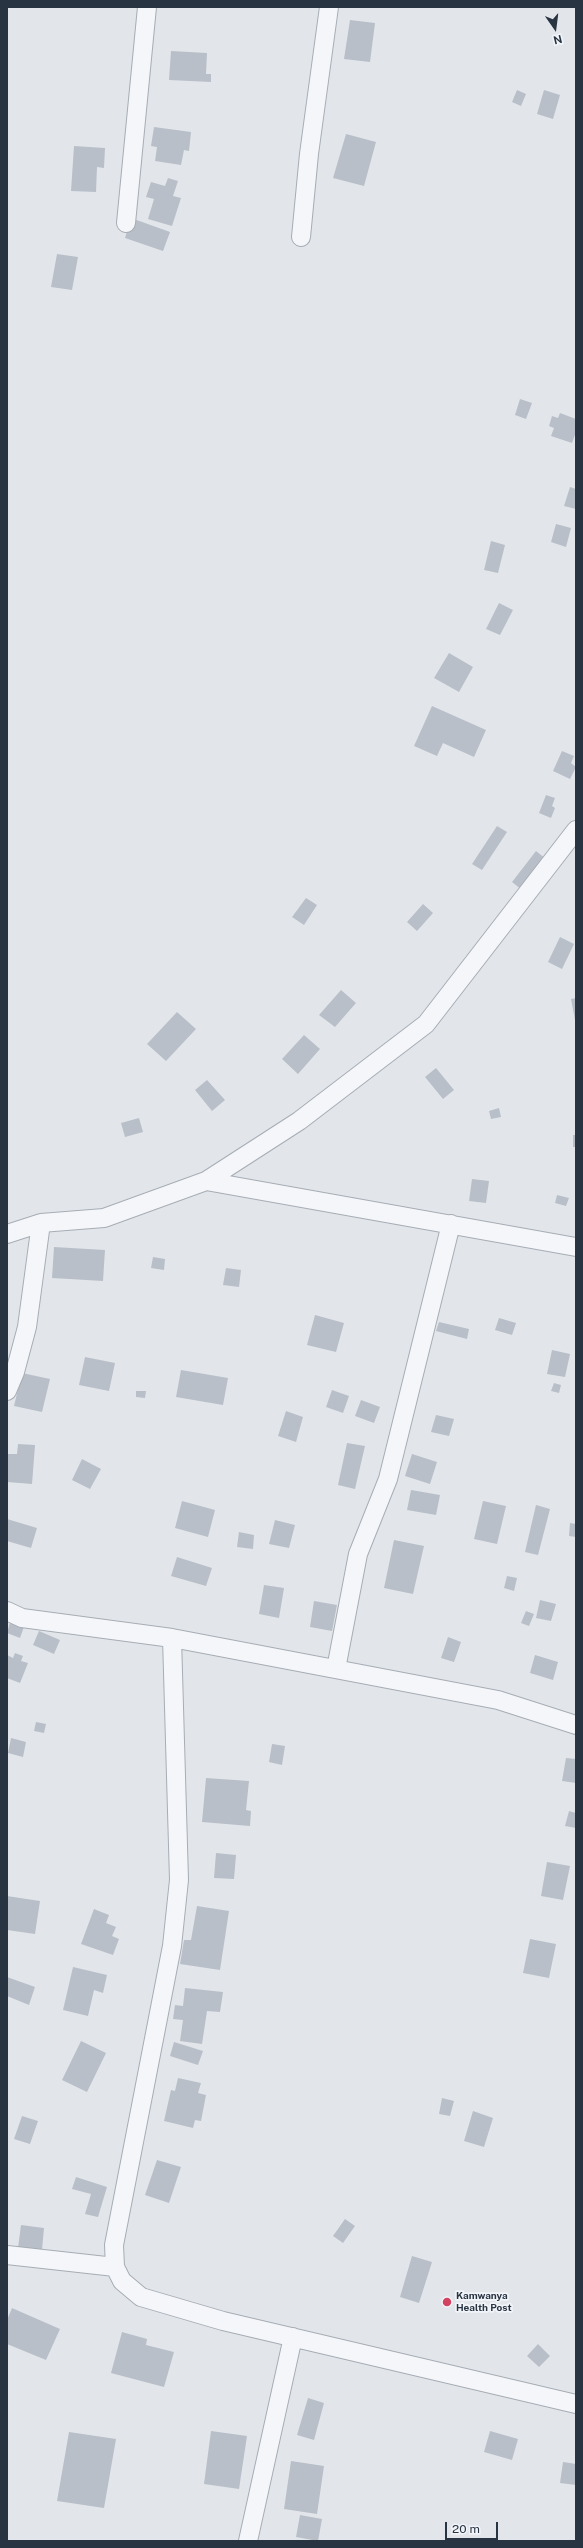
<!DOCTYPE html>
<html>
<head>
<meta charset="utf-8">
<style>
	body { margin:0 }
	#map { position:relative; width:583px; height:2548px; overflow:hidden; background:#e2e6eb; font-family:"Public Sans",sans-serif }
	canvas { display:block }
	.frame { position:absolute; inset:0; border:8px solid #293443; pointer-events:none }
	.north { position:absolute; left:535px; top:8px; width:40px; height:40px; -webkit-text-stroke:3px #f1f4f8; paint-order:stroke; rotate:166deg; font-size:11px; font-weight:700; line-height:16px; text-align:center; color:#293443 }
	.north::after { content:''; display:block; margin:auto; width:14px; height:18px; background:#293443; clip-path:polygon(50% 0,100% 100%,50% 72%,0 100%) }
	.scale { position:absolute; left:445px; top:2522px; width:53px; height:18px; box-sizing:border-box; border:2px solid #293443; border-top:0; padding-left:5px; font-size:12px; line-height:14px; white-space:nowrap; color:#293443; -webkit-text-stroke:3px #f1f4f8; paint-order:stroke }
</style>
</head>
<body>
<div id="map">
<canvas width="583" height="2548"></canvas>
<div class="frame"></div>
<div class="north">N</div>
<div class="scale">20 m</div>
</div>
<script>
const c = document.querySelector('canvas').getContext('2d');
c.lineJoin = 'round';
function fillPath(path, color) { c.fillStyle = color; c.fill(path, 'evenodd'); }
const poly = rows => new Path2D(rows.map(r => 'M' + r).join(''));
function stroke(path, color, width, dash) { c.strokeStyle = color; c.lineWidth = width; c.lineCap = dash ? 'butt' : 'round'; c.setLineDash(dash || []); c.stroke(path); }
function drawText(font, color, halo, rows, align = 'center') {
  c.font = font + ' "Public Sans",sans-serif'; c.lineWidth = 3.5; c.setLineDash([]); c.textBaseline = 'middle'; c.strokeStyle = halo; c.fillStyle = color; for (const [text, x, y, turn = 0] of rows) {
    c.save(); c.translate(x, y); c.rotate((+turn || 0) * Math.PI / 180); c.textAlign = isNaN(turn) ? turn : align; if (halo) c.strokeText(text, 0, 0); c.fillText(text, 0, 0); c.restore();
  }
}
fillPath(poly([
	[350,20,375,23,370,62,344,59],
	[171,51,207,53,206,74,211,74,211,82,169,80],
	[517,90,526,94,521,106,512,102],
	[544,90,560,95,553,119,537,114],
	[154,127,191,132,189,151,184,150,181,165,155,161,157,147,151,146],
	[346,134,376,142,364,186,333,178],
	[74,146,105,148,104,168,97,167,96,192,71,191],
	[168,178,178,181,173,196,181,198,172,226,148,219,154,199,146,197,151,182,165,186],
	[131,218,170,232,163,251,125,238],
	[57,254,78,257,72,290,51,287],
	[520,399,532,403,526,419,515,415],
	[560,413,576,419,576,432,572,443,551,436,554,428,549,426,552,416,558,418],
	[570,487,576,489,576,509,564,506],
	[556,524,571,528,566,547,551,542],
	[491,541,505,545,498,573,484,570],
	[499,603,513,610,500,635,486,629],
	[449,653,473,667,459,692,434,678],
	[432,706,486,730,474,757,443,743,437,756,414,746],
	[562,751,574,756,571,763,576,767,570,779,553,771],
	[546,795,555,798,552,806,555,808,551,818,539,813],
	[497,826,507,832,482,870,472,864],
	[536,851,546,859,522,890,512,882],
	[306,898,317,905,304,925,292,917],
	[423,904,433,913,417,931,407,922],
	[560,937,574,944,562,969,548,962],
	[341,990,356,1003,335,1027,319,1015],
	[576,998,576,1020,575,1020,571,999],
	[177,1012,196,1029,166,1061,147,1044],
	[304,1035,320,1049,298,1074,282,1059],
	[436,1068,454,1090,443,1099,425,1077],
	[207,1080,225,1100,212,1111,195,1090],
	[499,1108,501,1117,491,1119,489,1111],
	[139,1118,143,1132,125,1137,121,1123],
	[573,1135,576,1135,576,1147,573,1147],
	[472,1179,489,1181,486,1203,469,1201],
	[557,1195,569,1198,566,1206,555,1203],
	[54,1247,105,1250,103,1281,52,1278],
	[153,1257,165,1259,164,1270,151,1268],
	[226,1268,241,1270,239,1287,223,1285],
	[315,1315,344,1323,336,1352,307,1345],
	[499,1318,516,1323,512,1335,495,1330],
	[439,1322,469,1329,467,1339,436,1331],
	[552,1350,570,1354,565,1377,547,1374],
	[85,1357,115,1363,109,1391,79,1385],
	[181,1370,228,1378,223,1405,176,1397],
	[22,1373,50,1379,42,1412,14,1406],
	[554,1383,561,1385,559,1393,551,1391],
	[332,1390,349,1396,343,1413,326,1407],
	[136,1391,146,1391,145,1398,136,1397],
	[361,1400,380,1407,374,1423,355,1416],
	[286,1411,303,1417,296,1442,278,1436],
	[436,1415,454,1419,449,1436,431,1432],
	[347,1443,365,1446,355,1489,338,1485],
	[18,1444,35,1445,32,1484,7,1482,7,1454,17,1454],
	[412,1454,437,1462,430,1484,405,1476],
	[82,1459,101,1469,90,1489,72,1480],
	[411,1490,440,1495,436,1515,407,1510],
	[182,1501,215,1510,208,1537,175,1528],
	[483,1501,506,1506,497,1544,474,1539],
	[536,1505,550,1509,538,1555,525,1552],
	[7,1519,37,1528,31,1548,7,1541],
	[275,1520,295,1525,289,1548,269,1544],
	[570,1523,576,1524,576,1537,569,1536],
	[239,1532,254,1535,253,1549,237,1547],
	[394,1540,424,1546,413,1594,384,1588],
	[177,1557,212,1568,206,1586,171,1576],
	[507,1576,517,1578,514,1591,504,1588],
	[264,1585,284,1588,279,1618,259,1614],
	[540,1600,556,1604,551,1621,536,1618],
	[314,1601,337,1605,332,1631,310,1627],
	[526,1611,534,1614,529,1626,521,1623],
	[11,1619,25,1624,20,1638,7,1633],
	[39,1631,60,1640,54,1654,33,1645],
	[448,1637,461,1642,454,1662,441,1658],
	[15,1653,23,1656,21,1661,28,1663,20,1683,7,1678,7,1655,13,1658],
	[535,1655,558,1662,553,1680,530,1673],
	[36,1722,46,1724,44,1733,34,1731],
	[11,1738,26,1742,23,1757,8,1753],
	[272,1744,285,1746,282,1765,269,1762],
	[566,1758,576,1759,576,1783,562,1781],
	[206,1778,249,1781,246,1810,251,1811,250,1826,202,1822],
	[569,1811,576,1813,576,1828,565,1826],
	[216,1853,236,1855,234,1879,214,1878],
	[547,1862,570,1866,563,1900,541,1896],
	[7,1896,40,1901,35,1934,7,1930],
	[197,1906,229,1911,220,1970,180,1964,184,1940,191,1940],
	[94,1909,109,1915,106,1923,116,1927,112,1936,119,1939,113,1955,81,1944],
	[530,1939,556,1944,549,1978,523,1973],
	[73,1967,107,1975,103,1993,94,1990,88,2016,63,2010],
	[7,1977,35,1987,29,2005,7,1996],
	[185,1988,223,1992,220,2012,207,2011,202,2044,180,2041,183,2020,173,2019,175,2005,183,2006],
	[81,2041,106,2053,87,2092,62,2080],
	[174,2042,203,2051,198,2065,170,2056],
	[178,2078,201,2083,198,2093,206,2095,201,2121,195,2120,193,2128,164,2121,171,2090,175,2091],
	[442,2098,454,2101,450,2116,439,2114],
	[473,2111,493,2118,484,2147,464,2141],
	[22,2116,38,2121,30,2144,14,2139],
	[157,2160,181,2167,169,2203,145,2195],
	[76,2177,107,2187,98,2217,85,2214,91,2194,72,2189],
	[345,2219,355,2226,343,2243,333,2236],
	[21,2225,44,2228,42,2250,18,2248],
	[412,2256,432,2262,419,2303,400,2297],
	[12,2308,60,2329,46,2360,7,2344,7,2320],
	[122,2332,147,2339,146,2345,174,2352,164,2387,111,2373],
	[538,2344,550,2356,539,2367,527,2356],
	[308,2398,324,2403,314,2440,297,2435],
	[211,2431,247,2436,239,2489,204,2484],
	[490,2431,518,2439,512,2460,484,2452],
	[69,2432,116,2439,104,2508,57,2501],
	[291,2461,324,2466,317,2514,284,2509],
	[563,2462,576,2464,576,2485,560,2483],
	[300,2515,322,2519,318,2541,296,2537]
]), '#b8bfc8');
const street = poly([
	[126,223,147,7],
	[301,237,309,154,329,7],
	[206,1181,576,1247],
	[7,1234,41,1223,104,1218,206,1181,299,1121,426,1024,576,830],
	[7,1391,15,1372,27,1327,41,1223],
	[7,1611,22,1618,172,1638,498,1700,576,1725],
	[172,1638,179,1880,172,1946,114,2245,115,2267,122,2281,141,2297,223,2321,576,2404],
	[336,1669,358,1554,388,1479,451,1224],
	[7,2255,115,2267],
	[248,2541,293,2337]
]);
stroke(street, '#a7adb5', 20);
stroke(street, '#f5f6f9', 18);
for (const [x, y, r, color] of [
	[447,2302,5,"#d34361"]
]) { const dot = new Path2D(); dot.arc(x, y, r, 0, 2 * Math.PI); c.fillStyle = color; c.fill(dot); stroke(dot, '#f1f4f8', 1.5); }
drawText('bold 10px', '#293443', '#f1f4f8', [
	["Kamwanya",456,2296],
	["Health Post",456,2308]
], 'left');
</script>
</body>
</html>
